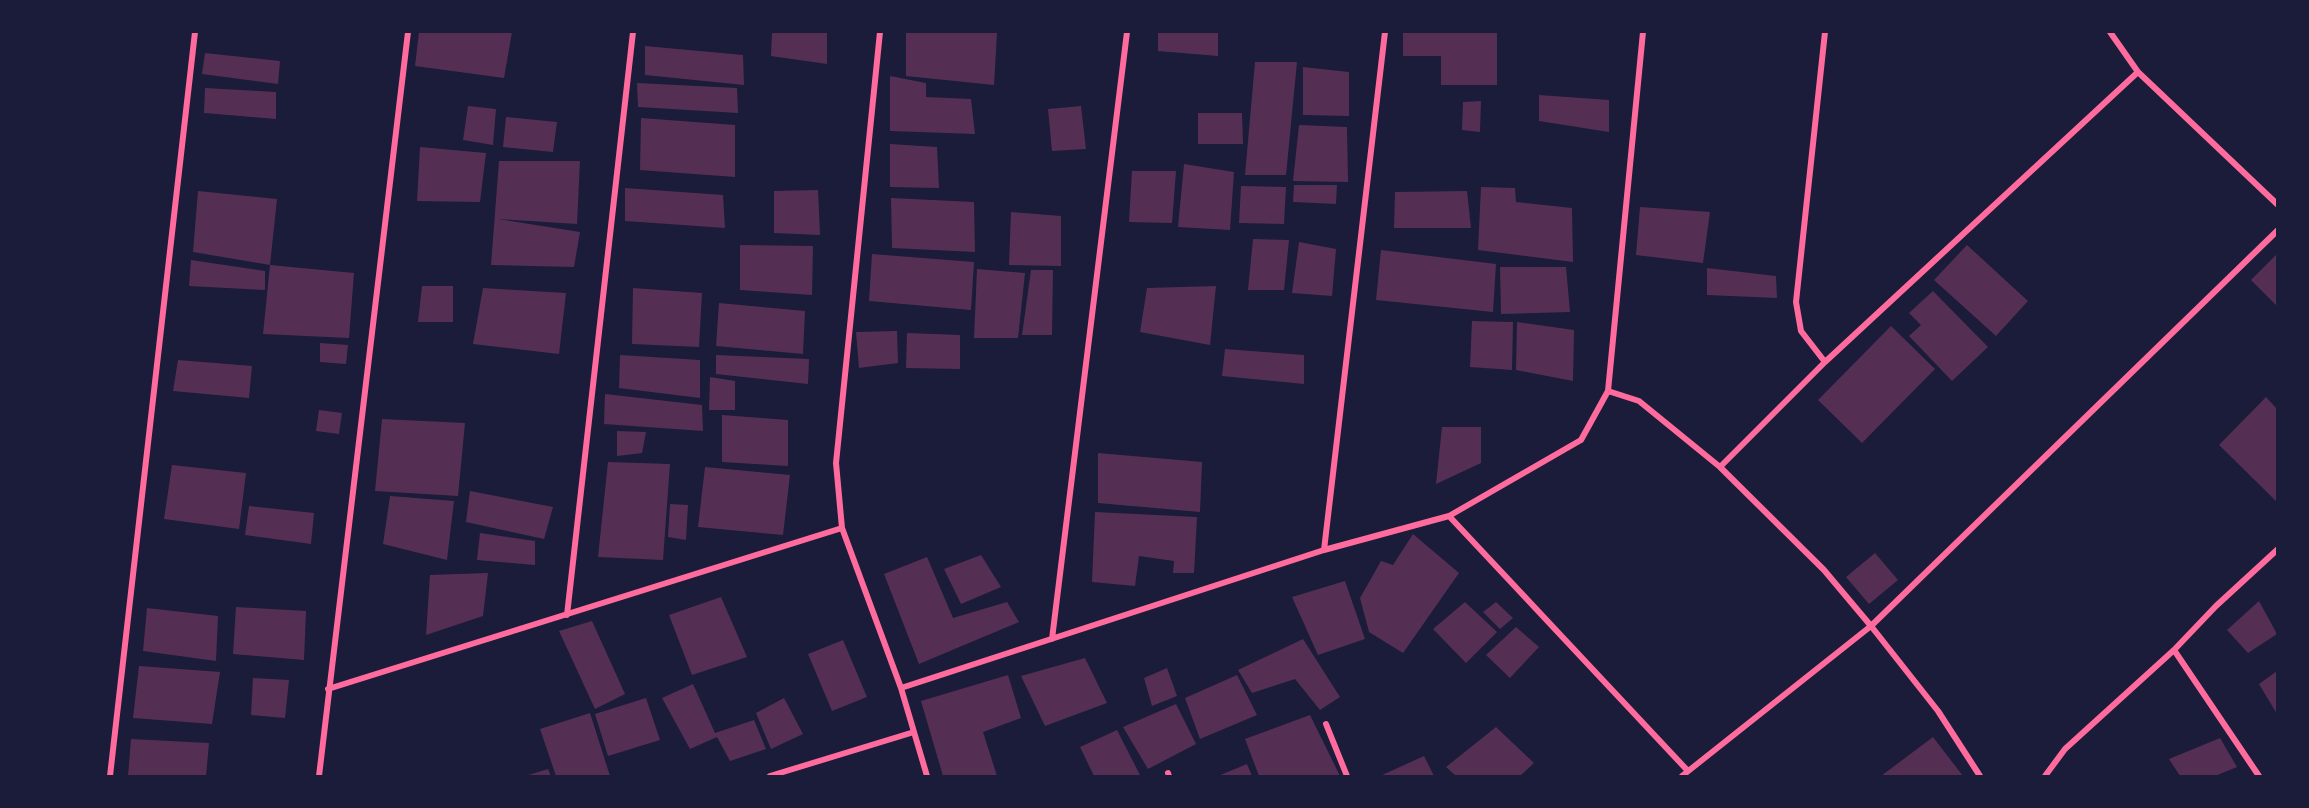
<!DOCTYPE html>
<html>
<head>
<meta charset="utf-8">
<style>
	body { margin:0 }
	#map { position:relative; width:2309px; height:808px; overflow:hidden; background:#1b1b3a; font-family:"Noto Sans",sans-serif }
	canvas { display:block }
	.frame { position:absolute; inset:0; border:33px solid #1b1b3a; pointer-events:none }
</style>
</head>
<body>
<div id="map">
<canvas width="2309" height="808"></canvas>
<div class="frame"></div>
</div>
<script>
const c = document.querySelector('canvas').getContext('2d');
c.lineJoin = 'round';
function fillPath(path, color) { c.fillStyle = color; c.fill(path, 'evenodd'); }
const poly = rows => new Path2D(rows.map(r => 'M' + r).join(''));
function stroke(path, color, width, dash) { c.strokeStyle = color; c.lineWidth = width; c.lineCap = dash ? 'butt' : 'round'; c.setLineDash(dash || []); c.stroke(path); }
fillPath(poly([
	[419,32,512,32,504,78,415,66],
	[772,32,827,32,827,64,771,56],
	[906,32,997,33,994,85,906,76],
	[1158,32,1218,32,1218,56,1158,51],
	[1403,32,1497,32,1497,85,1441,85,1441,56,1403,56],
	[645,46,743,55,744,85,645,75],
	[205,53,280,61,278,84,202,74],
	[1255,62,1297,62,1286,175,1245,175],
	[1303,67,1349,72,1349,116,1303,115],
	[890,76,926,83,926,97,971,99,975,134,890,131],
	[637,83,737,88,738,113,638,107],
	[205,88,276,92,276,119,204,113],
	[1539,95,1609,100,1609,132,1539,121],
	[1481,101,1480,132,1462,130,1463,102],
	[468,106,496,109,493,145,463,140],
	[1081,106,1086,149,1052,151,1048,109],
	[1198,113,1242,113,1243,144,1198,144],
	[506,117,557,122,553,152,503,147],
	[641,118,735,125,735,177,640,170],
	[1299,125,1347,127,1348,182,1293,181],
	[890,144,937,147,939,188,890,187],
	[420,147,486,153,480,202,417,201],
	[499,161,580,161,577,224,498,219,580,232,574,267,491,265],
	[1184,164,1234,172,1230,230,1178,227],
	[1132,171,1176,171,1172,223,1129,222],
	[1294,185,1337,185,1336,204,1293,202],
	[1241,186,1286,187,1284,224,1239,223],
	[1481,187,1515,188,1516,202,1572,208,1573,262,1478,250],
	[625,188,723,195,725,228,625,221],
	[818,190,820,235,774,233,774,191],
	[198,191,277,199,270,265,193,252],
	[1467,191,1471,228,1394,228,1395,192],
	[891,198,974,202,975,252,892,248],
	[1640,207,1710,212,1703,263,1636,255],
	[1011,212,1061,216,1061,266,1009,265],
	[1253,239,1289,240,1284,290,1248,290],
	[1299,242,1336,249,1332,296,1292,293],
	[740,245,813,246,812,295,740,290],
	[1967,245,2028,301,1996,336,1934,280],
	[1381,250,1496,264,1493,312,1376,300],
	[872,254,974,262,971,310,869,301],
	[2277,254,2277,306,2251,280],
	[191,260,265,271,265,290,189,286],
	[270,265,354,273,349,338,263,334],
	[1500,267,1566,267,1570,312,1501,314],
	[1707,268,1776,276,1777,298,1707,295],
	[977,269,1025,273,1018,338,974,338],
	[1031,270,1053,270,1052,335,1022,335],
	[422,286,453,286,453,322,418,322],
	[1216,286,1210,345,1140,332,1147,288],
	[483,288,566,293,559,354,473,344],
	[633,288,702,293,699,347,632,344],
	[1933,291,1988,347,1952,381,1909,336,1921,325,1909,313],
	[719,303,805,311,803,354,716,346],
	[1472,321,1513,322,1512,370,1470,367],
	[1517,322,1574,330,1573,381,1516,370],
	[1891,326,1935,369,1862,443,1818,400],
	[897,331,898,363,859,368,856,332],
	[907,333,960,335,960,369,906,368],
	[320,343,348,345,346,364,320,362],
	[1225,349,1304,355,1304,384,1222,376],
	[620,355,700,360,700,398,619,388],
	[716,355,809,359,808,384,716,374],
	[178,360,252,366,249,398,173,391],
	[710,377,735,381,735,410,709,410],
	[605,394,702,405,703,431,604,424],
	[2266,397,2277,409,2277,502,2219,445],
	[319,410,342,413,339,434,316,431],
	[722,415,788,420,788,466,722,462],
	[382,419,465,423,458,496,375,491],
	[1442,427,1481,427,1481,463,1436,484],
	[617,431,646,432,642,453,617,456],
	[1098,453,1202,462,1200,512,1098,503],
	[608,462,670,464,663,560,598,557],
	[172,465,246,473,239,529,164,519],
	[705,467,790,475,783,535,698,527],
	[470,491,553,507,544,539,466,522],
	[390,496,454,501,447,560,383,544],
	[670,504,688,505,686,540,668,537],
	[249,506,314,513,311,544,245,535],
	[1095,512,1197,517,1194,573,1173,573,1174,561,1139,556,1135,586,1092,582],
	[480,533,535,541,535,565,477,560],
	[1413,534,1459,573,1403,653,1369,632,1360,598,1381,561,1393,565],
	[1875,553,1898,580,1869,604,1846,577],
	[981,555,1001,587,961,604,944,569],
	[927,557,953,618,1007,602,1019,622,919,664,884,574],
	[488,573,483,616,426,635,430,575],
	[1345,581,1365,639,1318,655,1292,597],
	[721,597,747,657,692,675,669,615],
	[2259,601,2277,634,2248,653,2227,630],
	[1465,602,1497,632,1466,663,1433,629],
	[1496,602,1513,618,1500,629,1483,612],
	[236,607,306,611,304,660,233,654],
	[147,608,218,616,216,661,143,651],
	[592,621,625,694,595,709,559,631],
	[1516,627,1539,647,1510,678,1486,655],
	[1303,639,1340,697,1320,710,1295,679,1252,693,1238,670],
	[843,640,867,697,832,711,808,654],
	[1085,658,1107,703,1045,726,1021,676],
	[139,666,220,672,212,724,133,718],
	[1167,668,1177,696,1152,706,1144,678],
	[2277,671,2277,714,2259,684],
	[1008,675,1021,718,983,732,997,776,943,776,921,701],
	[1237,675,1257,715,1200,739,1185,698],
	[253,678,289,680,285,718,251,715],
	[693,684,715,733,754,720,766,749,730,761,717,737,690,749,662,698],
	[646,698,660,740,608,756,595,714],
	[784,698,803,734,771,749,756,713],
	[1176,704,1196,744,1148,769,1123,727],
	[590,713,610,776,556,776,540,729],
	[1310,715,1340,776,1259,776,1245,739],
	[1496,727,1534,763,1520,776,1456,776,1446,767],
	[1117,730,1140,775,1135,776,1094,776,1080,747],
	[1933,737,1963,776,1881,776],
	[2220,738,2237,767,2215,776,2180,776,2169,759],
	[131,739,209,743,206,776,128,776],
	[1424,756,1434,776,1380,776],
	[1247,764,1252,776,1218,776],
	[548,769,551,776,525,776]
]), '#542f53');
stroke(poly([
	[880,32,836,463,842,528,901,688,927,776],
	[1825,32,1796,302,1801,331,1825,362],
	[2110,32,2138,72,2278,205],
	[1608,391,1639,401,1720,467,1824,570,1871,626,1938,711,1980,776],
	[1720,467,1825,362,2138,72],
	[1449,516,1688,771],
	[1324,550,1385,32],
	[567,615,633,32],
	[1052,639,1127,32],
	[2174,650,2259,776],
	[901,688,1324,550,1449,516,1581,440,1608,391,1643,32],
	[328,689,842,528],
	[1326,724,1347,776],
	[1168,773,1169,776],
	[110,776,195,32],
	[319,776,408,32],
	[770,776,914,732],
	[1682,776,1871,626,2278,230],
	[2045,776,2065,749,2174,650,2216,606,2278,549]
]), '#ff6b9d', 6);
</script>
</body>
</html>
